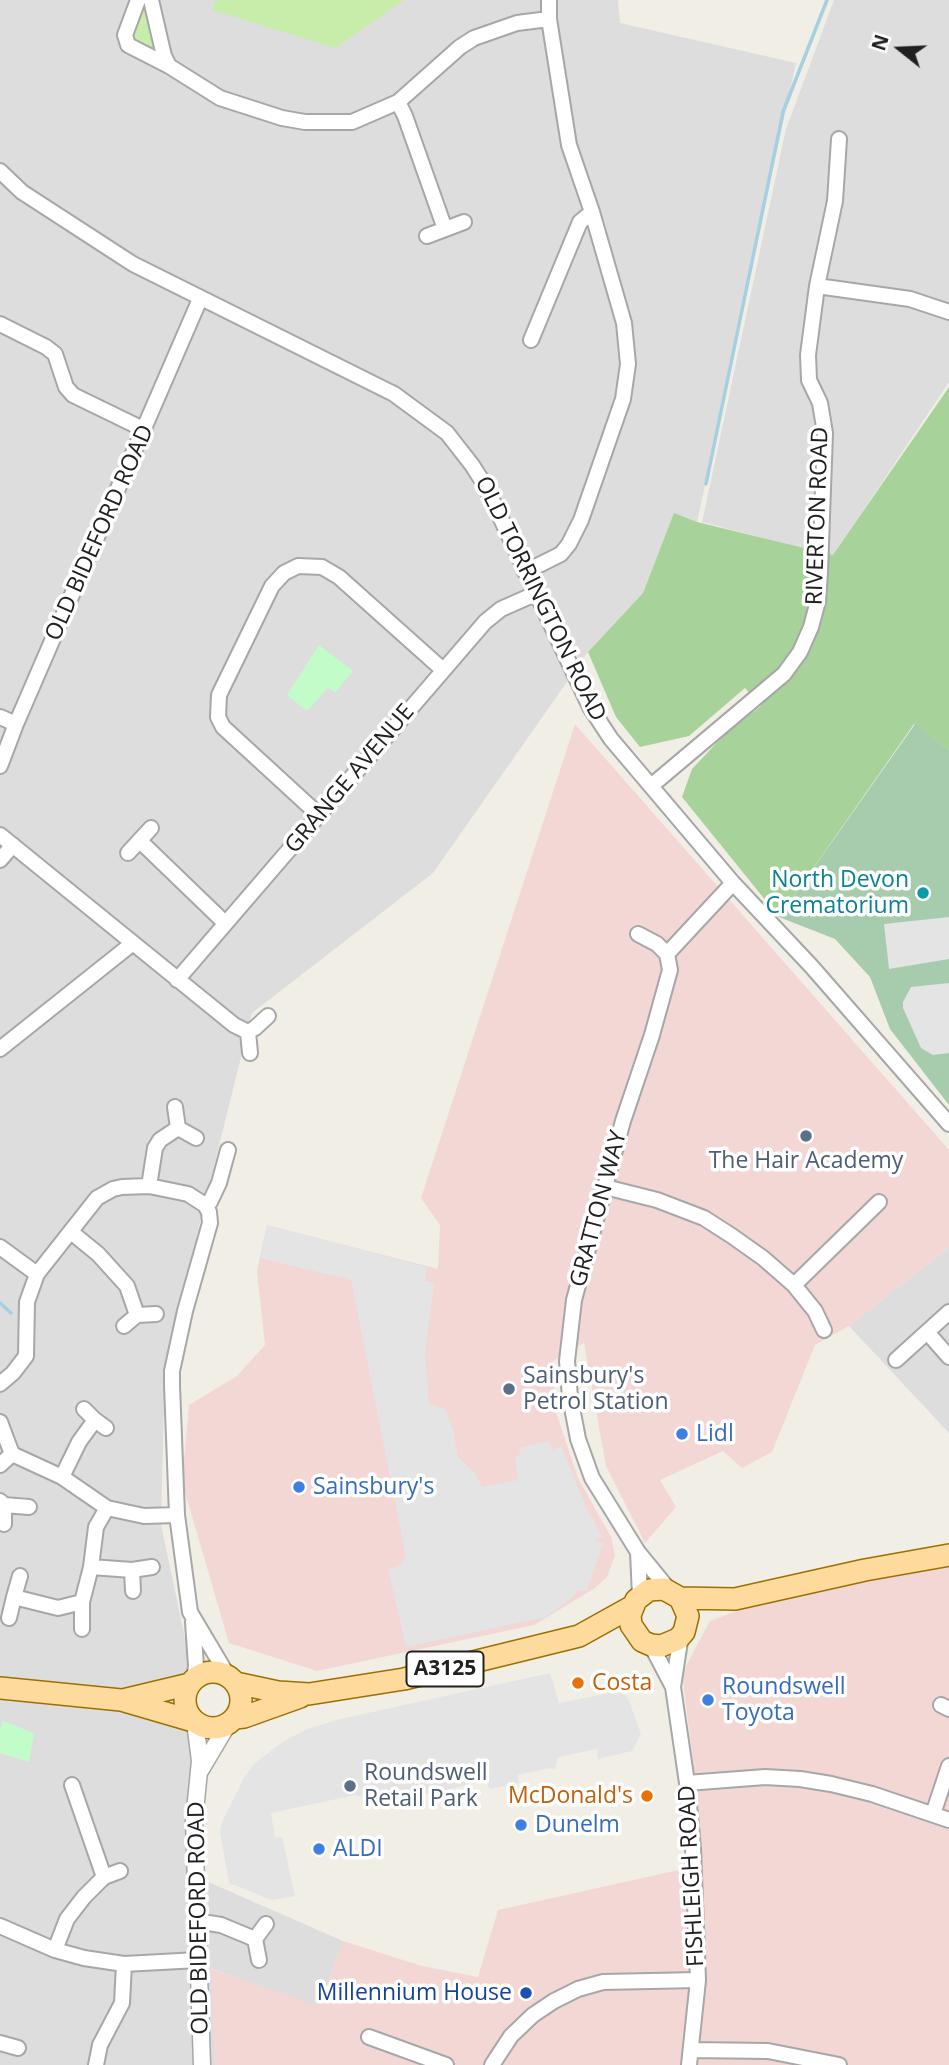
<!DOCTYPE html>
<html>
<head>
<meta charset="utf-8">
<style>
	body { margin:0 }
	#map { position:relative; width:949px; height:2065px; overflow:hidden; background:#f1eee6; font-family:"Open Sans",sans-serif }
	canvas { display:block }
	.north { position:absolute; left:865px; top:14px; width:70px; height:70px; -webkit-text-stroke:5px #fff; paint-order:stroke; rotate:288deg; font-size:19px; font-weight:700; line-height:28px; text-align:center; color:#202020 }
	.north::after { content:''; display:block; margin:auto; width:24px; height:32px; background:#202020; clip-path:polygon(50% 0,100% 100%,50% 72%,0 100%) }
</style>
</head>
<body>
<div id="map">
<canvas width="949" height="2065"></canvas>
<div class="north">N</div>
</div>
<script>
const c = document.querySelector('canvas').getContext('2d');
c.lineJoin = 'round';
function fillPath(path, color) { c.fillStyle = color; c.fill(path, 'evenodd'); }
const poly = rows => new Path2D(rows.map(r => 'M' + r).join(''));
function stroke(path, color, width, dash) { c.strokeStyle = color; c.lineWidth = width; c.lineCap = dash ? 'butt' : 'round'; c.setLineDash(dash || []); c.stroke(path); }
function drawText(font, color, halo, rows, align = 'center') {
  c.font = font + ' "Open Sans",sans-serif'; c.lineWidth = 7; c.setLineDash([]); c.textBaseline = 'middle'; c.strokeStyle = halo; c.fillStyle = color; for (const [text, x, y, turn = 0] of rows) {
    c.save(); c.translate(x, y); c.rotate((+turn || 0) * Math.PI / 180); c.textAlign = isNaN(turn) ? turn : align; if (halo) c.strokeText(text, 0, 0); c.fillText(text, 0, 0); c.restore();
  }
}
fillPath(poly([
	[0,0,618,0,620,23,796,63,697,522,674,514,643,593,588,652,433,873,252,1013,165,1363,161,1525,189,1657,206,1881,343,1941,319,2007,212,1969,215,2065,0,2065],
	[834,0,949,0,949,382,833,556,702,522,786,129],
	[949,1247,949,1433,849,1326]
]), '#dedddd');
fillPath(poly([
	[575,724,949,1150,949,1247,849,1326,815,1345,772,1452,742,1468,723,1451,660,1480,676,1507,645,1543,606,1466,584,1343,553,1361,555,1409,578,1478,611,1537,615,1555,607,1577,595,1588,534,1625,317,1671,229,1643,182,1482,189,1405,237,1376,265,1345,257,1271,267,1225,438,1269,440,1225,421,1198],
	[949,1564,949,2065,215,2065,211,1969,319,2006,343,1941,422,1966,478,1977,498,1910,701,1865,692,1754,682,1673,710,1621,742,1609,821,1590,935,1565]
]), '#f2d7d5');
fillPath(poly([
	[216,0,404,0,335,48,212,10],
	[139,7,146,10,157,48,153,51,131,40]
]), '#c8edaa');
fillPath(poly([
	[949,387,949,750,914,724,779,917,682,797,692,769,726,733,761,706,745,688,689,736,640,747,616,717,588,652,643,593,674,513,697,522,833,555]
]), '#a7d299');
fillPath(poly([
	[915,724,949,750,949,1105,890,1029,870,977,835,939,779,917]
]), '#a6cbad');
fillPath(poly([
	[319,645,353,671,336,692,328,688,307,711,287,695],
	[3,1721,34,1733,29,1762,0,1753,0,1730]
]), '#c2fcc9');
fillPath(poly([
	[949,917,949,959,889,969,884,924],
	[949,983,949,1053,933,1055,921,1048,903,1008,903,1002,911,987],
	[267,1225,427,1267,425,1281,434,1283,425,1352,429,1404,445,1409,453,1429,458,1457,475,1473,482,1487,518,1480,515,1457,520,1455,519,1448,549,1441,552,1450,561,1446,587,1509,602,1536,595,1541,603,1543,587,1591,579,1590,567,1602,545,1617,406,1647,388,1568,398,1567,406,1557,351,1280,260,1258],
	[550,1673,559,1703,620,1691,628,1698,641,1734,632,1751,598,1759,597,1749,558,1757,555,1769,549,1768,518,1775,519,1783,490,1789,486,1781,385,1803,355,1795,271,1813,275,1838,282,1837,295,1896,272,1900,229,1883,220,1831,222,1822,244,1778,255,1763,284,1741,305,1730,336,1720]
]), '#e4e4e4');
stroke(poly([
	[706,484,783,112,827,0],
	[0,1303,11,1313]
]), '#a4d0e1', 3.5);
const minor = poly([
	[138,0,125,35,128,45,169,66,220,98,282,118,305,122,352,122,398,102,460,47,474,38,517,23,549,19],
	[151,0,164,56,169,66],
	[398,102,405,116,445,229],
	[0,171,22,192,133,264,394,394,447,433,472,465,486,487,590,707,611,739,733,883,812,967,949,1124],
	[427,236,464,222],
	[817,286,910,299,949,312],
	[0,324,46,347,55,354,66,387,73,395,145,430],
	[531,340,580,222,592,212],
	[525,572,561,554,569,544,581,520,623,399,628,364,624,323,592,212,569,145,549,19,549,0],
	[0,717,16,724],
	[0,766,16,724,200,299],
	[651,786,784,674,800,652,811,627,818,601,820,572,825,433,820,403,809,380,808,355,817,286,835,201,839,139],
	[320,816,223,727,218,717,219,695,272,586,284,573,298,566,322,567,339,577,443,670],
	[0,835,234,1025,248,1032],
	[140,841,225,923],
	[128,853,151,828],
	[0,860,13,845],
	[638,934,657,944,667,954],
	[667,954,670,970,652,1035,623,1121,574,1300,567,1361,570,1397,578,1439,592,1478,638,1552,669,1590],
	[667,954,733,883],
	[177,980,485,622,501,609,535,594],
	[248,1032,255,1028,268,1016],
	[248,1032,250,1053],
	[0,1049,133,943],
	[175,1107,178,1128],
	[228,1150,219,1183,210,1202,205,1205,209,1212,210,1223,185,1311,172,1371,172,1385,177,1515,190,1612,228,1676],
	[149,1186,155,1148,160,1140,178,1128,196,1138],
	[605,1187,657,1200,704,1218,732,1236,763,1258,794,1285,815,1311,824,1330],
	[71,1232,98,1254,127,1286,137,1315,124,1326],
	[0,1247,37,1274],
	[794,1285,879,1202],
	[137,1315,156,1314],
	[927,1332,949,1357],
	[896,1360,949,1312],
	[0,1384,13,1373,26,1356,27,1302,37,1274,97,1198,113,1189,122,1187,149,1186,188,1194,205,1205],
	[84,1409,95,1420],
	[0,1422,12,1454,62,1477,107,1508,144,1516,177,1515],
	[0,1465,12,1454],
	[62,1477,79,1442,95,1420,106,1428],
	[0,1501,4,1505,4,1524],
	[4,1505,29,1507],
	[638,1552,640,1596],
	[91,1567,132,1570,152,1567],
	[132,1570,133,1591],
	[14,1597,20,1576],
	[9,1618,14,1597,58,1608,82,1602],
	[193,1622,196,1666,194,1679],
	[82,1629,82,1602,91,1567,96,1527,107,1508],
	[681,1635,673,1687,687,1783,693,1848,698,1980,689,2065],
	[651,1645,673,1687],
	[941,1705,949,1709],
	[687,1783,765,1777,800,1779,831,1784,872,1794,949,1820],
	[72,1785,104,1877],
	[933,1814,949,1766],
	[196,1921,221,1925,255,1939],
	[0,1926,55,1950,84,1958,124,1964,198,1960],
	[55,1950,67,1919,84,1897,104,1877,120,1871],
	[259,1960,255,1939,266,1924],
	[369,2037,446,2065],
	[0,2043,18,2048],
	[691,2050,768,2051,839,2065],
	[96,2065,100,2045,122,2003,124,1964],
	[492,2065,511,2036,533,2015,554,2001,578,1989,603,1982,698,1980]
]);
const tertiary = poly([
	[195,1722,200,1761,194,1821,202,2065],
	[200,1771,228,1724]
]);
const primary = poly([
	[680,1598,688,1616,684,1632,678,1639,661,1646,651,1645,642,1641,631,1625,630,1615,636,1600,649,1590,664,1589,680,1598,735,1599,865,1570,949,1555],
	'185 1700a28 28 0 1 1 56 0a28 28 0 1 1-56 0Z',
	[236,1683,278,1692,309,1694,404,1679,579,1636,633,1606],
	[0,1688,121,1700,193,1721],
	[123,1700,190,1684],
	[235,1718,244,1717,300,1697]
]);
stroke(minor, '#a7a7a7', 18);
stroke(tertiary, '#a7a7a7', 19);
stroke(primary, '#9c7000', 24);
stroke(minor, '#fff', 14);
stroke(tertiary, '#fff', 16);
stroke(primary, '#ffda9d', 21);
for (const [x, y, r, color] of [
	[923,893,7,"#0f9aa8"],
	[806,1136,7,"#5c6f8a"],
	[509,1389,7,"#5c6f8a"],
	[682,1434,7,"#3f7fe0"],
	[299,1487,7,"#3f7fe0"],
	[578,1683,7,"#e8710a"],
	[708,1700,7,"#3f7fe0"],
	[350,1786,7,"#5c6f8a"],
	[647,1796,7,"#e8710a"],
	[521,1825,7,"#3f7fe0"],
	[319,1849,7,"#3f7fe0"],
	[526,1993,7,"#1a4fb4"]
]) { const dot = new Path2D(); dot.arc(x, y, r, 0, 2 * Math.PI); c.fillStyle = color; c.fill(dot); stroke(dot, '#fff', 2.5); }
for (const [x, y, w] of [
	[445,1669,77]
]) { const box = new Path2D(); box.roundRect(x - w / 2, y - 17.5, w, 35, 5); c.fillStyle = '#fff'; c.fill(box); stroke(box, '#202020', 2); }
drawText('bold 21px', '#202020', null, [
	["A3125",445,1669]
]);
drawText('23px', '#202020', '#fff', [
	["RIVERTON ROAD",818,516,-88],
	["OLD BIDEFORD ROAD",100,533,-66],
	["OLD TORRINGTON ROAD",540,599,64],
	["GRANGE AVENUE",350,779,-50],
	["GRATTON WAY",599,1209,-75],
	["FISHLEIGH ROAD",692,1876,-93],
	["OLD BIDEFORD ROAD",199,1918,-91]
]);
drawText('23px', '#0d838f', '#fff', [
	["North Devon",909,880],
	["Crematorium",909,906]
], 'right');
drawText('23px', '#4e5e75', '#fff', [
	["The Hair Academy",806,1161,"center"],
	["Sainsbury's",523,1376],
	["Petrol Station",523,1402],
	["Roundswell",364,1773],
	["Retail Park",364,1799]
], 'left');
drawText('23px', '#366cbe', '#fff', [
	["Lidl",696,1434],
	["Sainsbury's",313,1487],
	["Roundswell",722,1687],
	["Toyota",722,1713],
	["Dunelm",535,1825],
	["ALDI",333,1849]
], 'left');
drawText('23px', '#c56008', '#fff', [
	["Costa",592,1683],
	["McDonald's",633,1796,"right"]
], 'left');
drawText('23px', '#164399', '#fff', [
	["Millennium House",512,1993]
], 'right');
</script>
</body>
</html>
